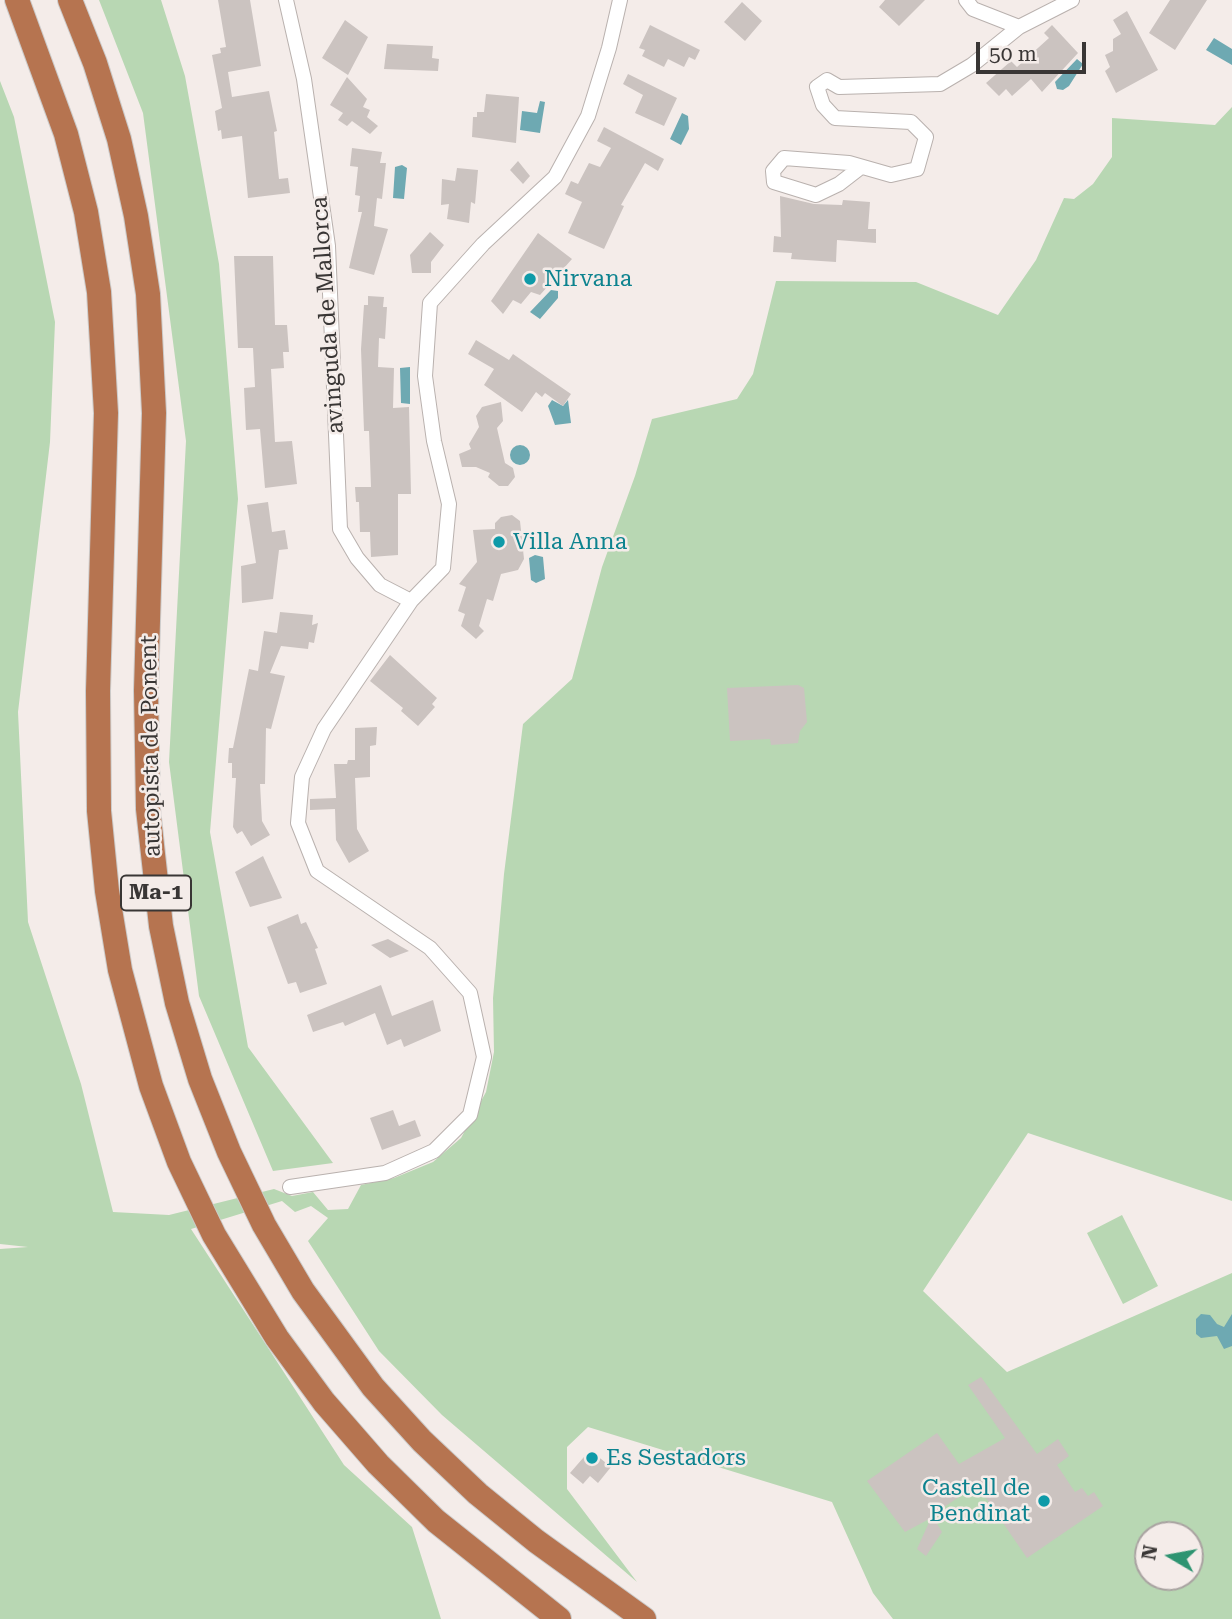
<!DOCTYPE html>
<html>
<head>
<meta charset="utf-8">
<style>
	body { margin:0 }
	#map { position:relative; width:1232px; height:1619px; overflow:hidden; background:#f4ece9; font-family:"Roboto Serif",serif }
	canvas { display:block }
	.north { position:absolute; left:1134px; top:1521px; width:70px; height:70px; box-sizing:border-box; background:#f4ece9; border:2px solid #a9a3a1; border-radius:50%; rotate:280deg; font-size:19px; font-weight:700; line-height:28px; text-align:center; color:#393635 }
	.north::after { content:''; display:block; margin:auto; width:24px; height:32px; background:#2e9471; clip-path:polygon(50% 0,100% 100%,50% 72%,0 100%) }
	.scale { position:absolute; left:976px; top:42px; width:110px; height:32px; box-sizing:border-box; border:4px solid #393635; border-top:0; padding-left:9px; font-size:21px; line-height:24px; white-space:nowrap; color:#393635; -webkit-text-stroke:5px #f4ece9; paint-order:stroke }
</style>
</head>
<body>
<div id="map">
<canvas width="1232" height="1619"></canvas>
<div class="north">N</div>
<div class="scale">50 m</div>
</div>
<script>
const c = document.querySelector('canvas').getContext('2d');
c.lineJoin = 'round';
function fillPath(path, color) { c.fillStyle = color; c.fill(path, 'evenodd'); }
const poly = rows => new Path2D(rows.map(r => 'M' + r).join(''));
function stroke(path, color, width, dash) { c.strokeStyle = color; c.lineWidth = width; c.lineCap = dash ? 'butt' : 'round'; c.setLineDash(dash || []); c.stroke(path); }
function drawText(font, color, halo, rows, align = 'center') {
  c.font = font + ' "Roboto Serif",serif'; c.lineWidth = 5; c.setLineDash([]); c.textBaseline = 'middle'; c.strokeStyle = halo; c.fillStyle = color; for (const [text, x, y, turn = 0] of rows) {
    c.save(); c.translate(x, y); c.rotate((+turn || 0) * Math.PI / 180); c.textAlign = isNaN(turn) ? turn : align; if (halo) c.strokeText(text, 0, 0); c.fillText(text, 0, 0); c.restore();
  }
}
fillPath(poly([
	[99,0,161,0,185,76,219,264,238,499,210,832,248,1047,333,1163,273,1171,199,996,169,762,186,441,143,113],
	[0,81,14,117,55,322,50,442,18,712,28,922,81,1084,113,1212,169,1215,274,1189,292,1196,313,1192,328,1210,348,1209,361,1185,394,1178,433,1162,461,1138,486,1092,494,1052,493,998,504,874,523,724,572,679,602,567,635,476,652,419,737,399,753,374,776,281,916,282,998,315,1036,260,1064,198,1074,199,1093,184,1112,157,1112,118,1215,125,1232,107,1232,1201,1028,1133,923,1291,1007,1372,1232,1273,1232,1619,893,1619,873,1593,832,1502,588,1427,567,1447,567,1489,637,1582,442,1415,379,1351,308,1241,328,1218,311,1206,295,1212,282,1201,191,1229,344,1465,412,1527,441,1619,0,1619,0,1249,28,1247,0,1244],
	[1148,1535,1190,1535,1190,1577,1148,1577],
	[1122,1215,1158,1286,1123,1304,1087,1233]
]), '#b8d7b3');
fillPath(poly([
	[1214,38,1232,49,1232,65,1206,50],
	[1077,59,1083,64,1069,86,1063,90,1057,89,1055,82],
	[540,101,545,102,540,133,520,130,522,111,537,113],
	[682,113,688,116,689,129,681,145,670,139],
	[402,165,407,168,404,199,393,198,395,167],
	[551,290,558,291,558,298,540,319,530,312],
	[410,367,410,404,401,403,400,368],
	[552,400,563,406,568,400,571,423,555,425,548,406],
	'510 455a10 10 0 1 1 20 0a10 10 0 1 1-20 0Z',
	[535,555,543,557,545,579,536,583,531,580,529,558],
	[1201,1314,1210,1315,1217,1324,1224,1327,1232,1314,1232,1346,1224,1349,1217,1336,1201,1338,1196,1334,1196,1319]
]), '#6ea9b2');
fillPath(poly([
	[218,0,250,0,261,66,228,72,232,97,269,91,277,131,274,132,279,179,288,178,290,193,248,198,242,136,222,139,221,130,218,131,215,111,222,108,212,55,221,53,220,48,226,47],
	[885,0,925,0,899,26,879,7],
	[1170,0,1207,0,1175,50,1149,33],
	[742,2,762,21,745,41,724,22],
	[1127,11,1158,70,1116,93,1105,71,1110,67,1105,55,1113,51,1113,39,1121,34,1113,20],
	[345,20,368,37,348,75,322,58],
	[650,25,700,50,695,60,689,57,684,67,668,59,664,67,642,56,645,50,639,48],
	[1052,25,1078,53,1042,92,1031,79,1012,96,1006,89,999,96,986,83,1011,61,1017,67,1049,38,1044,33],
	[387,44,433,46,432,58,439,59,438,71,384,69],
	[628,74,677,98,664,126,635,113,643,95,623,84],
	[347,77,367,99,363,107,370,110,367,117,378,126,370,134,352,121,347,126,338,120,343,113,330,105],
	[486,94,519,97,516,143,472,137,473,117,477,117,477,112,484,112],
	[604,127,664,159,658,171,645,163,621,205,624,206,604,249,568,233,582,202,565,194,571,181,578,184,589,163,600,167,611,148,597,141],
	[352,148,382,152,380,163,386,163,382,199,377,198,374,226,388,229,374,275,349,268,362,212,358,212,360,196,355,195,358,167,350,166],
	[518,161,530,176,523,184,510,170],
	[457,168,478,170,475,204,471,202,469,223,447,219,449,204,441,205,442,179,455,181],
	[780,196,814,204,842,205,843,200,870,202,868,229,876,229,876,243,837,240,836,262,791,259,792,253,773,252,774,236,781,237],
	[430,232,444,245,431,262,431,273,412,273,410,255],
	[538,233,572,259,540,295,531,292,521,304,513,300,503,314,491,301],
	[234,256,273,256,275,325,287,325,289,352,283,352,284,368,271,369,275,442,292,441,297,484,265,488,260,429,246,430,244,388,255,387,253,348,238,348],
	[368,296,384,297,383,307,387,307,385,339,379,338,378,367,394,368,393,408,409,407,411,494,398,494,398,555,371,557,370,532,360,532,359,502,356,502,355,487,371,487,369,431,364,431,361,349,364,305,368,305],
	[476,340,509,360,513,354,571,394,563,406,545,393,542,397,536,392,522,412,484,385,494,369,468,354],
	[501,402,503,421,497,428,505,463,513,468,515,477,508,486,499,486,488,477,490,473,476,467,462,467,459,454,471,449,469,444,479,427,476,416,482,407],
	[268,502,272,532,285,530,288,549,279,550,273,599,242,603,241,566,256,563,247,505],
	[512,515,520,521,524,559,518,570,501,574,493,601,487,599,479,626,484,631,476,639,461,626,465,614,458,611,466,587,459,584,477,562,473,530,495,529,495,523,501,517],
	[280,612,313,615,312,625,318,623,314,643,309,642,308,649,281,646,270,673,285,676,271,729,266,728,265,784,260,784,262,821,270,835,251,846,242,831,237,834,233,827,236,778,232,778,232,763,228,763,229,748,233,748,249,669,258,671,264,631,277,633],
	[390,655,437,698,432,704,435,707,418,726,401,711,403,708,370,681],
	[798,685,804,688,807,722,800,731,798,743,771,745,770,739,730,741,727,688],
	[377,727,376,745,370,746,370,777,355,778,357,829,369,851,349,863,336,840,335,809,310,810,310,799,336,798,334,764,347,764,348,760,355,760,355,728],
	[263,856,282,898,250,907,235,872],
	[298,914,301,924,306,922,318,948,315,949,327,984,300,993,296,982,288,984,267,927],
	[388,939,409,951,390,958,371,945],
	[381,985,392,1016,433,1000,441,1031,404,1047,401,1039,387,1045,375,1013,345,1026,343,1022,313,1032,307,1015],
	[393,1110,399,1126,415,1120,421,1136,382,1150,370,1118],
	[981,1377,1037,1454,1058,1439,1069,1456,1057,1465,1075,1492,1082,1488,1088,1496,1094,1492,1103,1506,1027,1558,977,1485,932,1515,942,1532,926,1556,917,1549,931,1518,905,1532,867,1481,937,1433,959,1464,1005,1438,968,1385],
	[590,1450,611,1467,598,1483,590,1476,583,1484,570,1473]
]), '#cbc3c0');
const minor = poly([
	[286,0,304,79,328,246,340,529,357,558,380,585,411,601],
	[966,0,973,9,1019,27,1072,0],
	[861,167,839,184,816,195,774,182,773,171,784,158,849,163,891,175,917,169,926,137,911,122,835,118,823,105,817,87,827,80,839,87,940,84,972,65,1019,27],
	[290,1187,385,1173,434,1151,470,1115,484,1057,470,993,430,948,317,871,298,823,302,777,324,729,411,601,443,568,449,504,434,441,425,376,430,303,483,244,555,177,588,116,609,48,620,0]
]);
const motorway = poly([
	[17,0,66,134,86,212,99,292,106,413,98,691,99,811,107,891,120,970,151,1086,179,1162,214,1235,277,1338,324,1402,378,1464,436,1521,559,1619],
	[70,0,95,63,119,139,136,216,148,294,154,413,146,690,148,809,161,926,177,1003,200,1079,229,1152,264,1225,303,1291,373,1387,422,1441,478,1494,536,1541,644,1619]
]);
stroke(minor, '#b9b1ae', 16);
stroke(motorway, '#cccbca', 26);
stroke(minor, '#fff', 14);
stroke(motorway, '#b67450', 24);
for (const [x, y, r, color] of [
	[530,279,7,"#0f9aa8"],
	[499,542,7,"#0f9aa8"],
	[592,1458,7,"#0f9aa8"],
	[1044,1501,7,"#0f9aa8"]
]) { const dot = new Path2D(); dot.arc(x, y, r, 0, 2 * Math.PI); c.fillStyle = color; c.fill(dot); stroke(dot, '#f4ece9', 2.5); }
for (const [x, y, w] of [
	[156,893,70]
]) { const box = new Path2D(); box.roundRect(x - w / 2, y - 17.5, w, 35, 5); c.fillStyle = '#f4ece9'; c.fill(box); stroke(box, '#393635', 2); }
drawText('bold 21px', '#393635', null, [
	["Ma-1",156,893]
]);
drawText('23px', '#0d838f', '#f4ece9', [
	["Nirvana",544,279],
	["Villa Anna",513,542],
	["Es Sestadors",606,1458],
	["Castell de",1030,1488,"right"],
	["Bendinat",1030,1514,"right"]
], 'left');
drawText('23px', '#393635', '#f4ece9', [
	["avinguda de Mallorca",328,315,-94],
	["autopista de Ponent",151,746,-91]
]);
</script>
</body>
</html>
